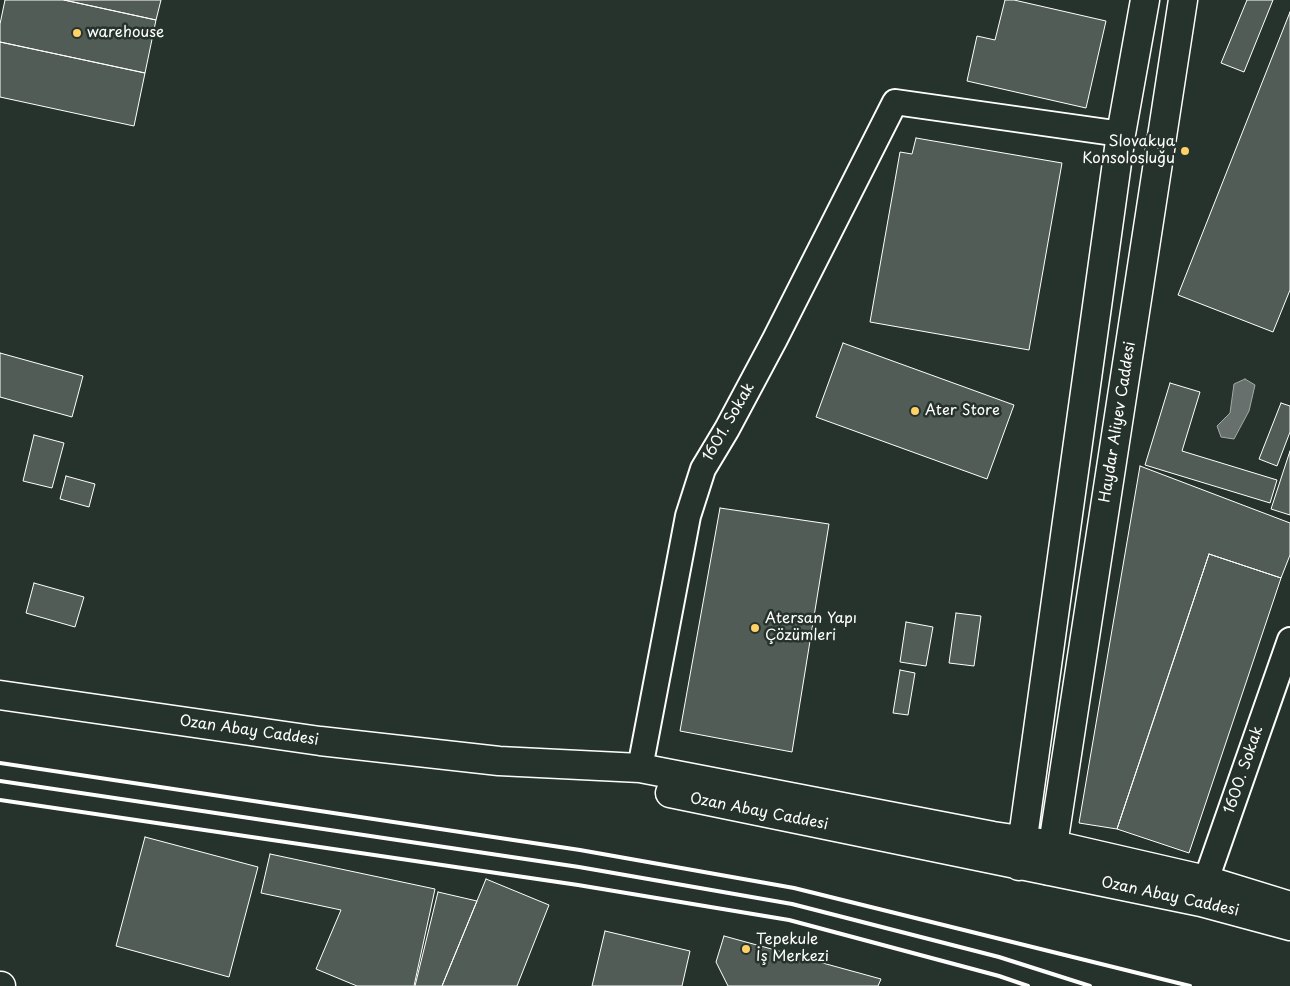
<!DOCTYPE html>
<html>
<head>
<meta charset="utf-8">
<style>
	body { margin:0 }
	canvas { display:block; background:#26332d }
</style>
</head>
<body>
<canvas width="1290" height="986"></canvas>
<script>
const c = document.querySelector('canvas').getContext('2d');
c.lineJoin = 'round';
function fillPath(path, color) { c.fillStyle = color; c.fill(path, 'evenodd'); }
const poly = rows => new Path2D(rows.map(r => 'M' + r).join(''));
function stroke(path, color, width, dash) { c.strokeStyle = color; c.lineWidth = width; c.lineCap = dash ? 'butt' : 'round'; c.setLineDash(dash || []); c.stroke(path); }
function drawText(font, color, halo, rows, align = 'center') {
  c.font = font + ' "Playpen Sans",sans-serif'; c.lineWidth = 5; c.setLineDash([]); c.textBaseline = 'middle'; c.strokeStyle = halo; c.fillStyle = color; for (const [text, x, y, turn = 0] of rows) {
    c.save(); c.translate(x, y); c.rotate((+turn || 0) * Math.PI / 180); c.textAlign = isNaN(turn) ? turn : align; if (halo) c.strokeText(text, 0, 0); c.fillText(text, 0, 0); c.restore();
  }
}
const water = poly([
	[1245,379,1255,385,1249,411,1234,439,1221,437,1217,426,1230,413,1234,384,1245,379]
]);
fillPath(water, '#67706c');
stroke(water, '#a4a9a7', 1);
const building = poly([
	[5,0,64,0,156,20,145,73,0,42,0,24,5,0],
	[64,0,161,0,156,20,64,0],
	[1005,0,1014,0,1106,21,1086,108,967,81,977,36,995,40,1005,0],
	[1247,0,1273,0,1244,72,1221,63,1247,0],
	[1290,12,1290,290,1273,332,1178,295,1290,12],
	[0,42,145,73,134,126,0,97,0,42],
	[916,138,1062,163,1029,350,870,322,900,152,912,154,916,138],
	[843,343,1014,405,987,479,816,417,843,343],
	[0,353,83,376,72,417,0,397,0,353],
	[1170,383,1200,392,1182,451,1277,480,1270,503,1145,465,1170,383],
	[1281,403,1290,406,1290,432,1277,466,1259,459,1281,403],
	[34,435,64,443,52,488,23,481,34,435],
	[1290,451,1290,515,1271,509,1290,451],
	[1140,466,1290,523,1290,555,1281,578,1209,554,1117,829,1079,823,1140,466],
	[66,476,95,484,89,507,60,499,66,476],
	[720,508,829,524,792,752,680,731,720,508],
	[1209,554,1281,578,1189,853,1117,829,1209,554],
	[34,583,84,597,75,627,26,613,34,583],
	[956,613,981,616,974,666,949,663,956,613],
	[906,622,933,627,926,666,900,662,906,622],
	[900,670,915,673,908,715,893,713,900,670],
	[145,837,258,867,229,977,116,946,145,837],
	[270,854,435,889,414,986,357,986,316,969,341,910,261,893,270,854],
	[486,879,549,905,517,986,442,986,486,879],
	[438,892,477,901,442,986,415,986,438,892],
	[605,931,690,951,682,986,592,986,605,931],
	[724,936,881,979,878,986,728,986,716,962,724,936]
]);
fillPath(building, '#515c57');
stroke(building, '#fff', 1);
const minor = poly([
	[640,768,688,516,703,469,727,429,775,339,895,102,1121,134],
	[1202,898,1206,880,1290,640]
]);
const major = poly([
	[0,695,320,741,499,761,640,768,993,836,1054,845,1206,880,1290,906],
	[670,793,1201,902,1290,926],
	[1019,866,1121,134,1145,0],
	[1049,871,1183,0],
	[0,986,1,986]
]);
stroke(minor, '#fff', 28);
stroke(major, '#fff', 31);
stroke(minor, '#26332d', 24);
stroke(major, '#26332d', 28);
stroke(poly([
	[0,763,580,850,794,888,1190,986],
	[0,781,579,867,792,904,999,957,1090,986],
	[0,800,578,885,789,920,999,976,1028,986]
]), '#fff', 4);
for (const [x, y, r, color] of [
	[77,33,5,"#ffd166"],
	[1185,151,5,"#ffd166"],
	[915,411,5,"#ffd166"],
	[755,628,5,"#ffd166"],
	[746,949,5,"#ffd166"]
]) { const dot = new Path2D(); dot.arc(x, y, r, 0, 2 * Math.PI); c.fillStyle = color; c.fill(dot); stroke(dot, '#26332d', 2); }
drawText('15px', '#fff', '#26332d', [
	["warehouse",87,33],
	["Slovakya",1175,142,"right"],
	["Konsolosluğu",1175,159,"right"],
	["Ater Store",925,411],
	["Atersan Yapı",765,619],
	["Çözümleri",765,636],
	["Tepekule",756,940],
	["İş Merkezi",756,957]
], 'left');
drawText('15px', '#fff', '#26332d', [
	["1601. Sokak",729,422,-60],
	["Haydar Aliyev Caddesi",1118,422,-81],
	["Ozan Abay Caddesi",249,731,8],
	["1600. Sokak",1244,770,-71],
	["Ozan Abay Caddesi",759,812,11],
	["Ozan Abay Caddesi",1170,897,12]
]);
</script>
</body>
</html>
